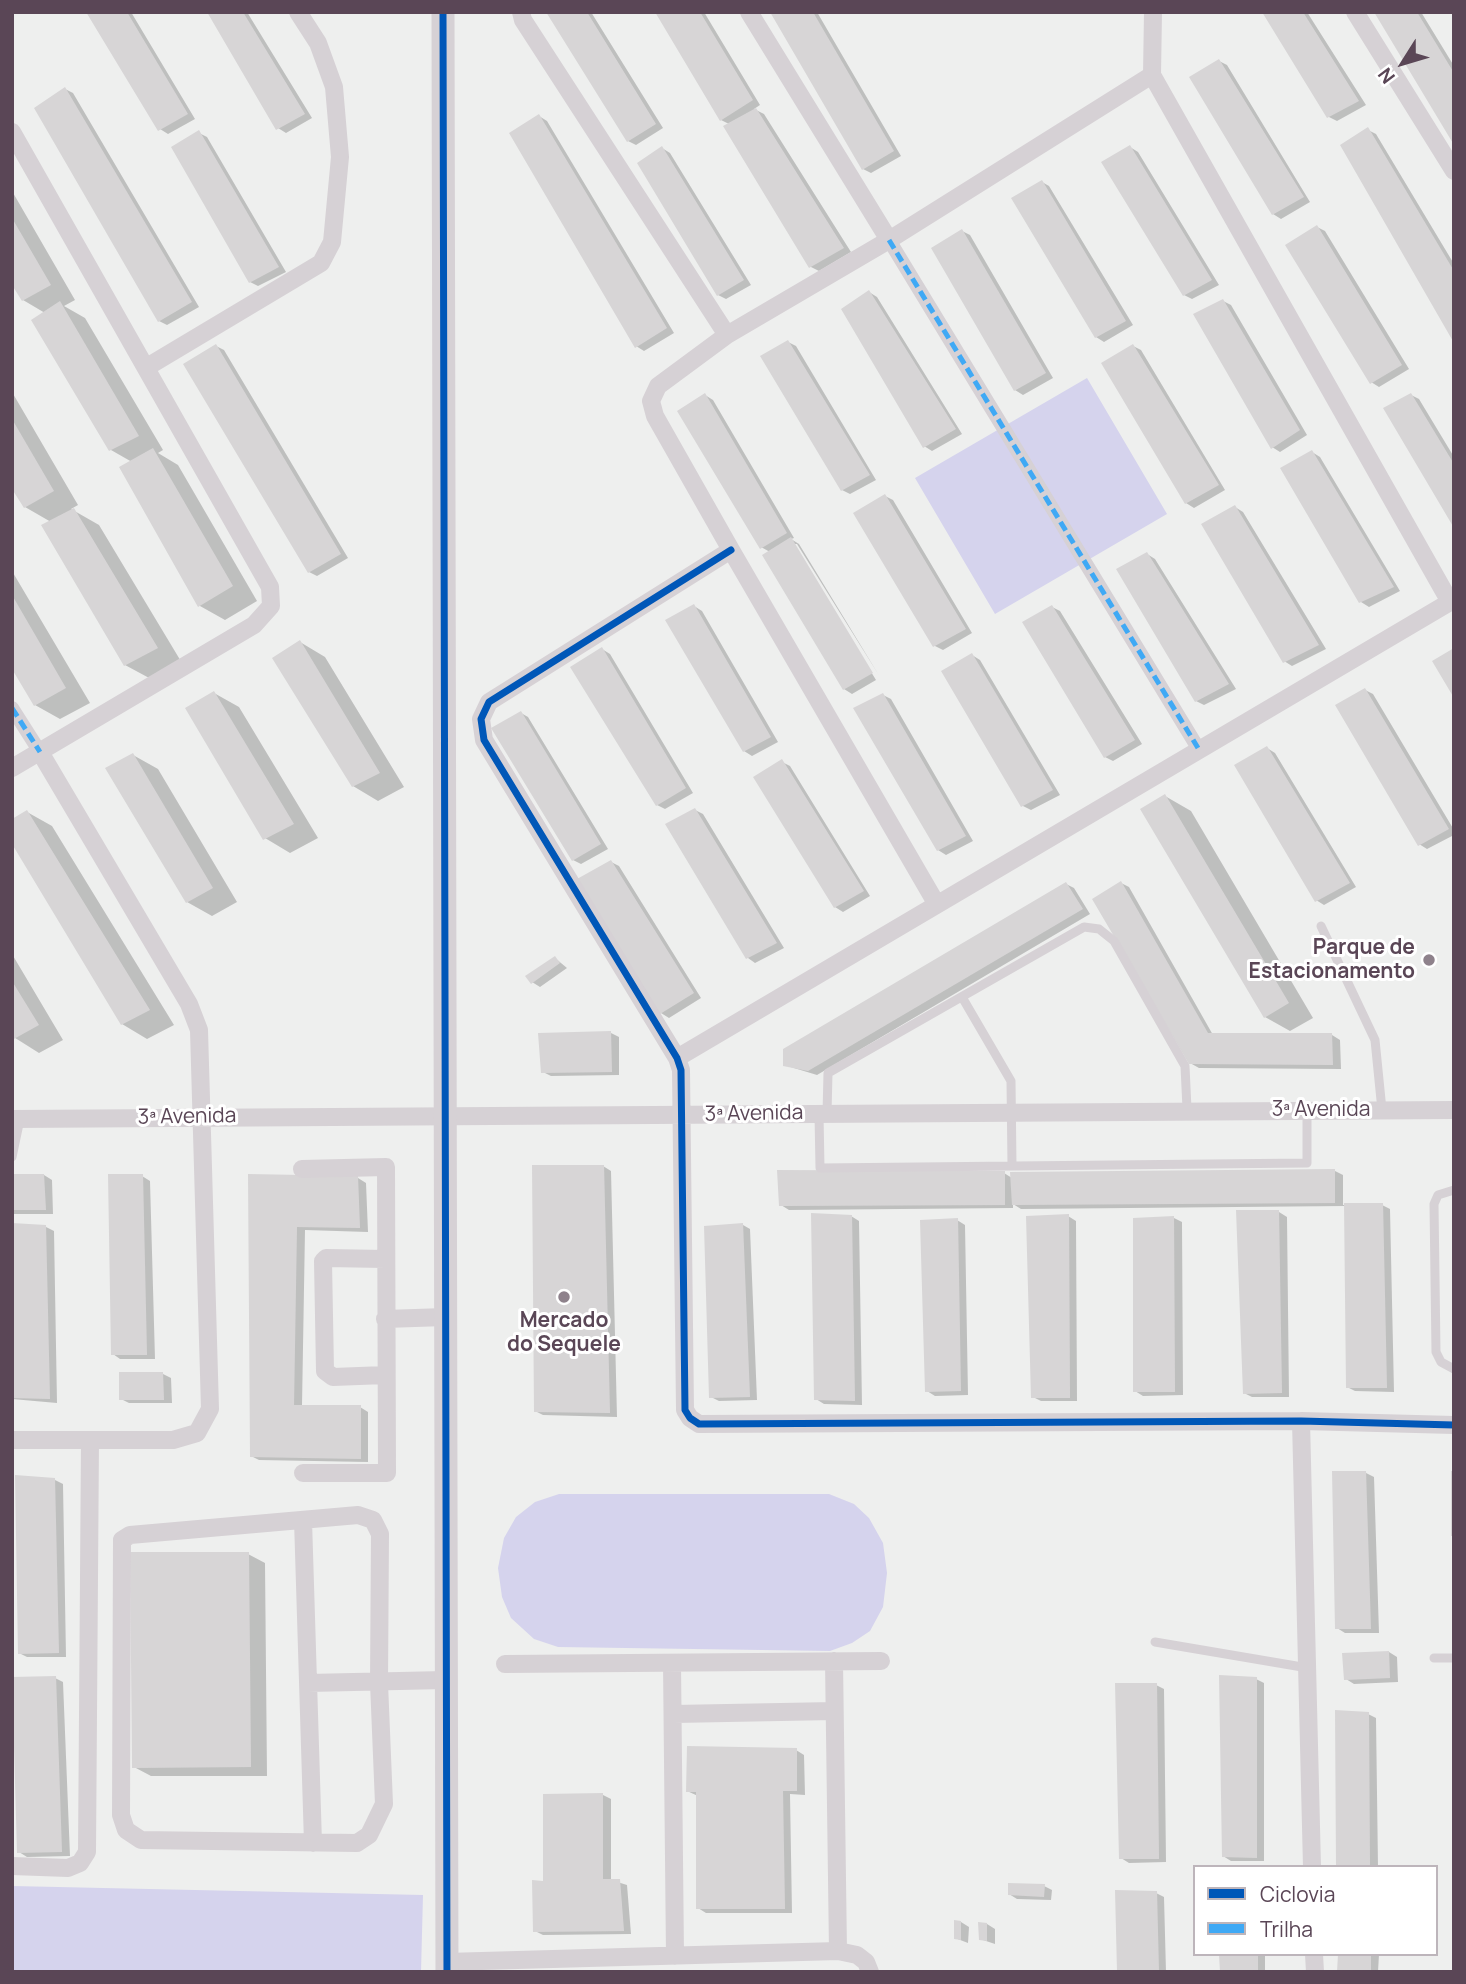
<!DOCTYPE html>
<html>
<head>
<meta charset="utf-8">
<style>
	body { margin:0 }
	#map { position:relative; width:1466px; height:1984px; overflow:hidden; background:#eeefee; font-family:Manrope,sans-serif }
	canvas { display:block }
	.frame { position:absolute; inset:0; border:14px solid #5a4656; pointer-events:none }
	.legend { position:absolute; left:1193px; top:1865px; width:245px; height:91px; box-sizing:border-box; background:#fff; border:2px solid #bdb5bb; margin:0; padding:9px 12px; list-style:none; font-size:21px; color:#5a4656 }
	.legend li { display:flex; align-items:center; gap:14px; height:35px }
	.legend b { width:35px; border:2px solid #bdb5bb }
	.north { position:absolute; left:1368px; top:28px; width:70px; height:70px; -webkit-text-stroke:5px #fff; paint-order:stroke; rotate:233deg; font-size:19px; font-weight:700; line-height:28px; text-align:center; color:#5a4656 }
	.north::after { content:''; display:block; margin:auto; width:24px; height:32px; background:#5a4656; clip-path:polygon(50% 0,100% 100%,50% 72%,0 100%) }
</style>
</head>
<body>
<div id="map">
<canvas width="1466" height="1984"></canvas>
<div class="frame"></div>
<ul class="legend">
<li><b style="height:9px;background:#0057b8"></b>Ciclovia</li>
<li><b style="height:9px;background:#3fa9f5"></b>Trilha</li>
</ul>
<div class="north">N</div>
</div>
<script>
const c = document.querySelector('canvas').getContext('2d');
c.lineJoin = 'round';
function fillPath(path, color) { c.fillStyle = color; c.fill(path, 'evenodd'); }
const poly = rows => new Path2D(rows.map(r => 'M' + r).join(''));
function stroke(path, color, width, dash) { c.strokeStyle = color; c.lineWidth = width; c.lineCap = dash ? 'butt' : 'round'; c.setLineDash(dash || []); c.stroke(path); }
function drawText(font, color, halo, rows, align = 'center') {
  c.font = font + ' Manrope,sans-serif'; c.lineWidth = 6; c.setLineDash([]); c.textBaseline = 'middle'; c.strokeStyle = halo; c.fillStyle = color; for (const [text, x, y, turn = 0] of rows) {
    c.save(); c.translate(x, y); c.rotate((+turn || 0) * Math.PI / 180); c.textAlign = isNaN(turn) ? turn : align; if (halo) c.strokeText(text, 0, 0); c.fillText(text, 0, 0); c.restore();
  }
}
fillPath(poly([
	[1087,378,1167,514,995,614,915,478],
	[559,1494,829,1494,854,1504,869,1518,883,1543,887,1573,883,1607,870,1631,852,1643,830,1651,558,1647,534,1639,511,1618,502,1597,498,1568,504,1538,516,1517,535,1502],
	[12,1886,423,1895,421,1972,12,1972]
]), '#d5d3ed');
fillPath(poly([
	[88,12,131,12,195,119,168,134,160,129],
	[209,12,247,12,312,118,286,133,278,128],
	[548,12,591,12,663,128,636,145,628,141],
	[658,12,704,12,760,105,754,109,764,114,851,252,819,271,811,267,729,124,721,120],
	[772,12,817,12,901,156,871,173,863,169],
	[1264,12,1307,12,1366,105,1337,121,1329,117],
	[1376,12,1421,12,1454,66,1454,142],
	[1219,61,1227,65,1310,202,1281,219,1273,214],
	[65,89,73,93,199,307,167,325,159,321],
	[539,116,547,121,674,333,644,351,636,346],
	[1368,130,1376,134,1454,264,1454,340],
	[199,133,207,137,286,272,258,286,250,282],
	[1130,147,1138,152,1219,285,1192,299,1184,295],
	[662,148,670,153,751,285,726,299,718,295],
	[1042,182,1049,186,1133,325,1104,342,1096,337],
	[12,191,75,300,64,306,85,318,163,450,158,453,178,465,257,601,225,620,200,606,132,462,111,450,45,313,23,300,12,282],
	[1317,227,1325,231,1409,369,1379,387,1371,382],
	[962,231,970,235,1053,378,1023,395,1015,390,933,248],
	[869,292,877,297,962,434,932,451,924,446],
	[1223,301,1231,305,1307,435,1280,452,1272,447],
	[788,342,796,346,876,480,850,494,842,490],
	[216,346,224,350,348,558,317,576,309,572],
	[1133,346,1141,350,1225,490,1194,508,1186,503],
	[12,392,78,505,71,509,99,525,182,663,151,679,125,665,51,522,25,507,12,486],
	[705,395,713,400,794,538,791,539,799,544,880,677,797,544,793,544,876,680,852,694,844,689,770,552,761,547],
	[1411,395,1419,399,1454,457,1454,525],
	[1312,452,1320,457,1400,591,1369,607,1361,602],
	[885,496,893,500,972,633,943,650,935,646],
	[1235,507,1243,512,1326,649,1292,666,1284,661],
	[1147,554,1155,559,1236,689,1204,705,1196,701],
	[12,571,90,703,60,719,35,705,12,666],
	[694,606,702,611,778,742,752,756,744,751],
	[1052,607,1060,611,1142,744,1113,761,1105,757],
	[300,642,325,657,404,787,378,801,353,786],
	[602,649,610,654,693,793,665,809,657,805],
	[972,655,980,660,1060,795,1031,810,1023,806],
	[1365,690,1373,694,1454,830,1454,835,1427,849,1419,844],
	[214,693,239,707,318,838,290,853,265,838],
	[883,695,891,699,973,841,946,855,938,850],
	[521,713,528,717,608,849,581,864,573,860],
	[1267,748,1275,753,1356,887,1324,905,1316,900],
	[133,755,158,769,237,902,212,916,187,902],
	[782,762,790,766,870,896,843,912,835,907],
	[1165,796,1191,811,1313,1018,1290,1031,1265,1017],
	[695,810,703,814,784,948,755,963,748,958],
	[27,812,52,826,174,1025,147,1039,122,1024],
	[611,862,619,866,701,998,669,1018,661,1013],
	[1121,883,1129,887,1213,1035,1332,1035,1340,1040,1341,1069,1199,1068,1190,1063],
	[1066,884,1074,888,1090,914,817,1075,784,1065],
	[12,954,63,1040,39,1053,12,1036],
	[555,958,567,968,540,987,532,982],
	[611,1033,619,1037,619,1075,551,1076,543,1072],
	[603,1166,611,1171,617,1417,543,1415,535,1411],
	[1335,1171,1343,1175,1343,1205,1382,1205,1390,1209,1394,1392,1355,1391,1347,1387,1346,1206,1021,1209,1013,1204,1013,1208,789,1210,781,1205,1004,1173,1012,1178],
	[44,1175,52,1180,53,1214,12,1214,12,1176],
	[142,1176,150,1181,155,1359,120,1359,113,1354],
	[250,1176,358,1178,366,1183,368,1232,305,1230,302,1406,360,1407,368,1412,368,1462,259,1460,251,1456],
	[1279,1212,1287,1217,1289,1397,1252,1397,1244,1393],
	[851,1216,859,1221,862,1405,824,1404,816,1399],
	[1068,1216,1076,1221,1077,1401,1041,1401,1033,1397],
	[1174,1218,1182,1222,1183,1395,1143,1396,1135,1391],
	[957,1220,965,1225,968,1395,935,1396,927,1391],
	[12,1225,46,1227,54,1231,57,1403,12,1399],
	[743,1225,750,1229,757,1400,719,1401,711,1397],
	[163,1374,171,1378,172,1403,129,1403,121,1399],
	[1366,1473,1374,1477,1379,1633,1345,1633,1337,1628],
	[1453,1473,1454,1473,1454,1636],
	[55,1480,63,1484,66,1657,27,1657,19,1653],
	[248,1554,265,1563,267,1776,151,1776,134,1767],
	[1389,1652,1397,1657,1398,1682,1354,1684,1346,1679],
	[55,1678,63,1682,70,1856,27,1857,19,1852],
	[1256,1679,1264,1683,1264,1861,1231,1861,1223,1856],
	[1156,1685,1164,1689,1166,1862,1129,1863,1121,1858],
	[1368,1714,1376,1718,1378,1867,1338,1867],
	[796,1750,804,1755,805,1795,790,1794,792,1913,706,1913,698,1908,698,1796,687,1791],
	[603,1795,611,1799,611,1880,627,1885,631,1934,543,1935,535,1931,545,1883],
	[1044,1886,1052,1890,1051,1900,1017,1899,1009,1894],
	[1156,1893,1164,1897,1166,1972,1118,1972],
	[961,1922,969,1927,968,1943,955,1938],
	[987,1924,995,1929,995,1944,980,1939],
	[1221,1954,1265,1954,1265,1972,1221,1972],
	[1339,1954,1379,1954,1378,1972,1339,1972]
]), '#0003');
fillPath(poly([
	[86,12,127,12,188,114,158,131],
	[207,12,243,12,305,114,276,130],
	[546,12,587,12,656,124,627,142],
	[655,12,700,12,753,100,720,121],
	[770,12,813,12,894,151,862,170],
	[1262,12,1303,12,1359,101,1327,118],
	[1374,12,1417,12,1454,73,1454,145],
	[1219,59,1304,197,1272,215,1189,77],
	[65,87,192,302,158,322,34,108],
	[756,108,844,248,809,268,723,126],
	[539,114,667,328,635,348,509,133],
	[1368,127,1454,271,1454,343,1340,145],
	[199,130,279,267,249,283,171,147],
	[1130,145,1212,280,1183,296,1101,162],
	[662,146,744,280,717,296,637,163],
	[1042,180,1126,321,1095,338,1011,198],
	[12,218,51,285,22,301,12,285],
	[1317,225,1402,365,1370,384,1285,245],
	[962,229,1046,373,1014,391,931,248],
	[869,290,956,429,923,448,841,309],
	[1223,299,1300,430,1271,449,1193,314],
	[60,301,139,436,109,451,31,320],
	[788,340,870,475,841,491,760,356],
	[216,344,341,554,308,573,183,364],
	[1133,344,1219,485,1185,504,1101,363],
	[705,393,787,533,760,549,677,411],
	[1411,393,1454,464,1454,528,1383,408],
	[12,419,54,491,24,508,12,489],
	[153,448,233,586,198,607,119,467],
	[1312,450,1394,587,1359,603,1280,468],
	[885,494,966,629,933,647,853,513],
	[1235,505,1319,645,1283,663,1201,524],
	[74,508,158,648,124,666,41,525],
	[791,537,873,673,843,690,762,555],
	[1147,552,1229,684,1195,702,1116,569],
	[12,595,66,688,34,706,12,669],
	[694,604,771,737,743,752,665,620],
	[1052,605,1135,740,1104,758,1022,622],
	[300,640,380,773,352,787,272,658],
	[602,647,686,788,656,806,570,667],
	[1454,648,1454,698,1432,661],
	[972,653,1053,790,1021,807,941,671],
	[1365,688,1449,829,1418,846,1335,705],
	[214,691,294,824,263,840,185,708],
	[883,693,966,836,937,851,853,708],
	[521,711,601,844,572,861,491,728],
	[1267,746,1350,883,1315,902,1234,765],
	[133,753,213,888,186,903,105,768],
	[782,759,864,891,834,908,753,777],
	[1165,794,1289,1003,1264,1018,1140,809],
	[695,808,777,943,746,959,665,824],
	[27,810,150,1010,121,1025,12,844,12,819],
	[611,860,694,993,660,1014,577,879],
	[1121,881,1208,1033,1332,1033,1333,1065,1189,1064,1092,899],
	[1066,882,1083,909,808,1071,783,1066,783,1049],
	[555,956,560,963,531,984,525,976],
	[12,981,39,1025,12,1040],
	[611,1031,612,1072,541,1073,538,1033],
	[532,1165,604,1165,610,1413,534,1412],
	[1335,1169,1335,1203,1012,1205,1010,1172],
	[777,1170,1005,1171,1005,1205,779,1206],
	[12,1174,44,1174,46,1210,12,1210],
	[108,1174,143,1174,147,1355,111,1355],
	[248,1174,358,1176,360,1228,297,1227,294,1405,361,1405,361,1459,250,1457],
	[1344,1203,1383,1203,1387,1388,1346,1388],
	[1236,1210,1279,1210,1282,1393,1243,1394],
	[811,1213,852,1215,855,1401,814,1400],
	[1069,1214,1070,1398,1031,1398,1026,1216],
	[1174,1216,1175,1392,1133,1392,1133,1218],
	[958,1218,961,1391,925,1392,920,1220],
	[12,1223,46,1225,50,1399,12,1398],
	[743,1223,750,1397,709,1398,704,1226],
	[119,1372,163,1372,164,1400,119,1400],
	[1332,1471,1366,1471,1371,1629,1335,1629],
	[1451,1471,1454,1471,1454,1536,1451,1536],
	[15,1475,55,1478,59,1653,18,1654],
	[130,1552,249,1552,251,1767,132,1768],
	[1389,1651,1390,1678,1344,1680,1342,1653],
	[1219,1675,1257,1677,1257,1858,1222,1857],
	[56,1676,62,1852,17,1853,12,1677],
	[1115,1683,1157,1683,1159,1859,1119,1859],
	[1335,1710,1369,1712,1370,1867,1336,1867],
	[687,1746,797,1748,797,1791,783,1791,785,1909,696,1909,696,1792,686,1792],
	[603,1793,603,1879,620,1879,624,1931,533,1932,532,1880,543,1881,543,1794],
	[1008,1883,1045,1884,1044,1897,1008,1895],
	[1115,1890,1157,1891,1159,1972,1117,1972],
	[954,1920,961,1921,961,1940,954,1939],
	[978,1922,987,1923,987,1941,979,1940],
	[1219,1954,1258,1954,1258,1972,1220,1972],
	[1338,1954,1371,1954,1371,1972,1337,1972]
]), '#d7d5d6');
stroke(poly([
	[1321,926,1375,1040,1382,1110],
	[962,997,1011,1081,1012,1166],
	[819,1114,820,1168,1307,1163,1307,1111],
	[827,1114,828,1073,1084,927,1099,929,1114,941,1185,1066,1187,1109],
	[12,1157,20,1119],
	[1454,1190,1438,1195,1434,1204,1436,1352,1441,1362,1454,1369],
	[1155,1642,1308,1668],
	[1434,1658,1454,1658]
]), '#d6d1d5', 9);
stroke(poly([
	[889,240,1198,748],
	[12,708,40,752]
]), '#d6d1d5', 14);
stroke(poly([
	[521,12,523,20,727,335],
	[749,12,889,240],
	[1355,12,1454,171],
	[12,132,270,587,271,606,254,625,12,768],
	[147,367,321,263,332,242,340,157,334,87,318,43,298,12],
	[731,550,489,702,481,719,484,740,677,1058,681,1070,685,1410,690,1418,699,1424,1301,1421,1454,1425],
	[936,903,731,550,655,416,651,401,658,386,727,335,889,240,1152,75],
	[677,1058,1450,602,1152,75,1153,12],
	[12,1119,1454,1110],
	[302,1169,386,1167,387,1473,303,1473],
	[385,1259,326,1258,323,1261,325,1371,333,1377,385,1375],
	[385,1319,445,1317],
	[1301,1421,1312,1867],
	[12,1440,173,1440,197,1433,210,1409,199,1030,189,1004,40,752],
	[358,1515,373,1520,380,1534,379,1683,384,1804,369,1835,357,1843,141,1840,126,1830,121,1815,122,1540,130,1535,358,1515],
	[303,1520,313,1843],
	[834,1661,838,1951],
	[672,1663,675,1956],
	[505,1664,881,1661],
	[308,1683,445,1680],
	[674,1714,834,1711],
	[12,1866,68,1868,80,1863,87,1852,90,1440],
	[1314,1954,1315,1972],
	[446,1962,838,1951,857,1955,866,1962,870,1972]
]), '#d6d1d5', 18);
stroke(poly([
	[443,12,447,1972]
]), '#d6d1d5', 23);
stroke(poly([
	[889,240,1198,748],
	[12,708,40,752]
]), '#3fa9f5', 5, [10, 5]);
stroke(poly([
	[443,12,447,1972],
	[731,550,489,702,481,719,484,740,677,1058,681,1070,685,1410,690,1418,699,1424,1301,1421,1454,1425]
]), '#0057b8', 7);
for (const [x, y, r, color] of [
	[1429,960,7,"#8e818b"],
	[564,1297,7,"#8e818b"]
]) { const dot = new Path2D(); dot.arc(x, y, r, 0, 2 * Math.PI); c.fillStyle = color; c.fill(dot); stroke(dot, '#fff', 2.5); }
drawText('bold 21px', '#5a4656', '#fff', [
	["Parque de",1415,948],
	["Estacionamento",1415,972],
	["Mercado",564,1321,"center"],
	["do Sequele",564,1345,"center"]
], 'right');
drawText('21px', '#5a4656', '#fff', [
	["3ª Avenida",1321,1110],
	["3ª Avenida",754,1114,-1],
	["3ª Avenida",187,1117,-1]
]);
</script>
</body>
</html>
